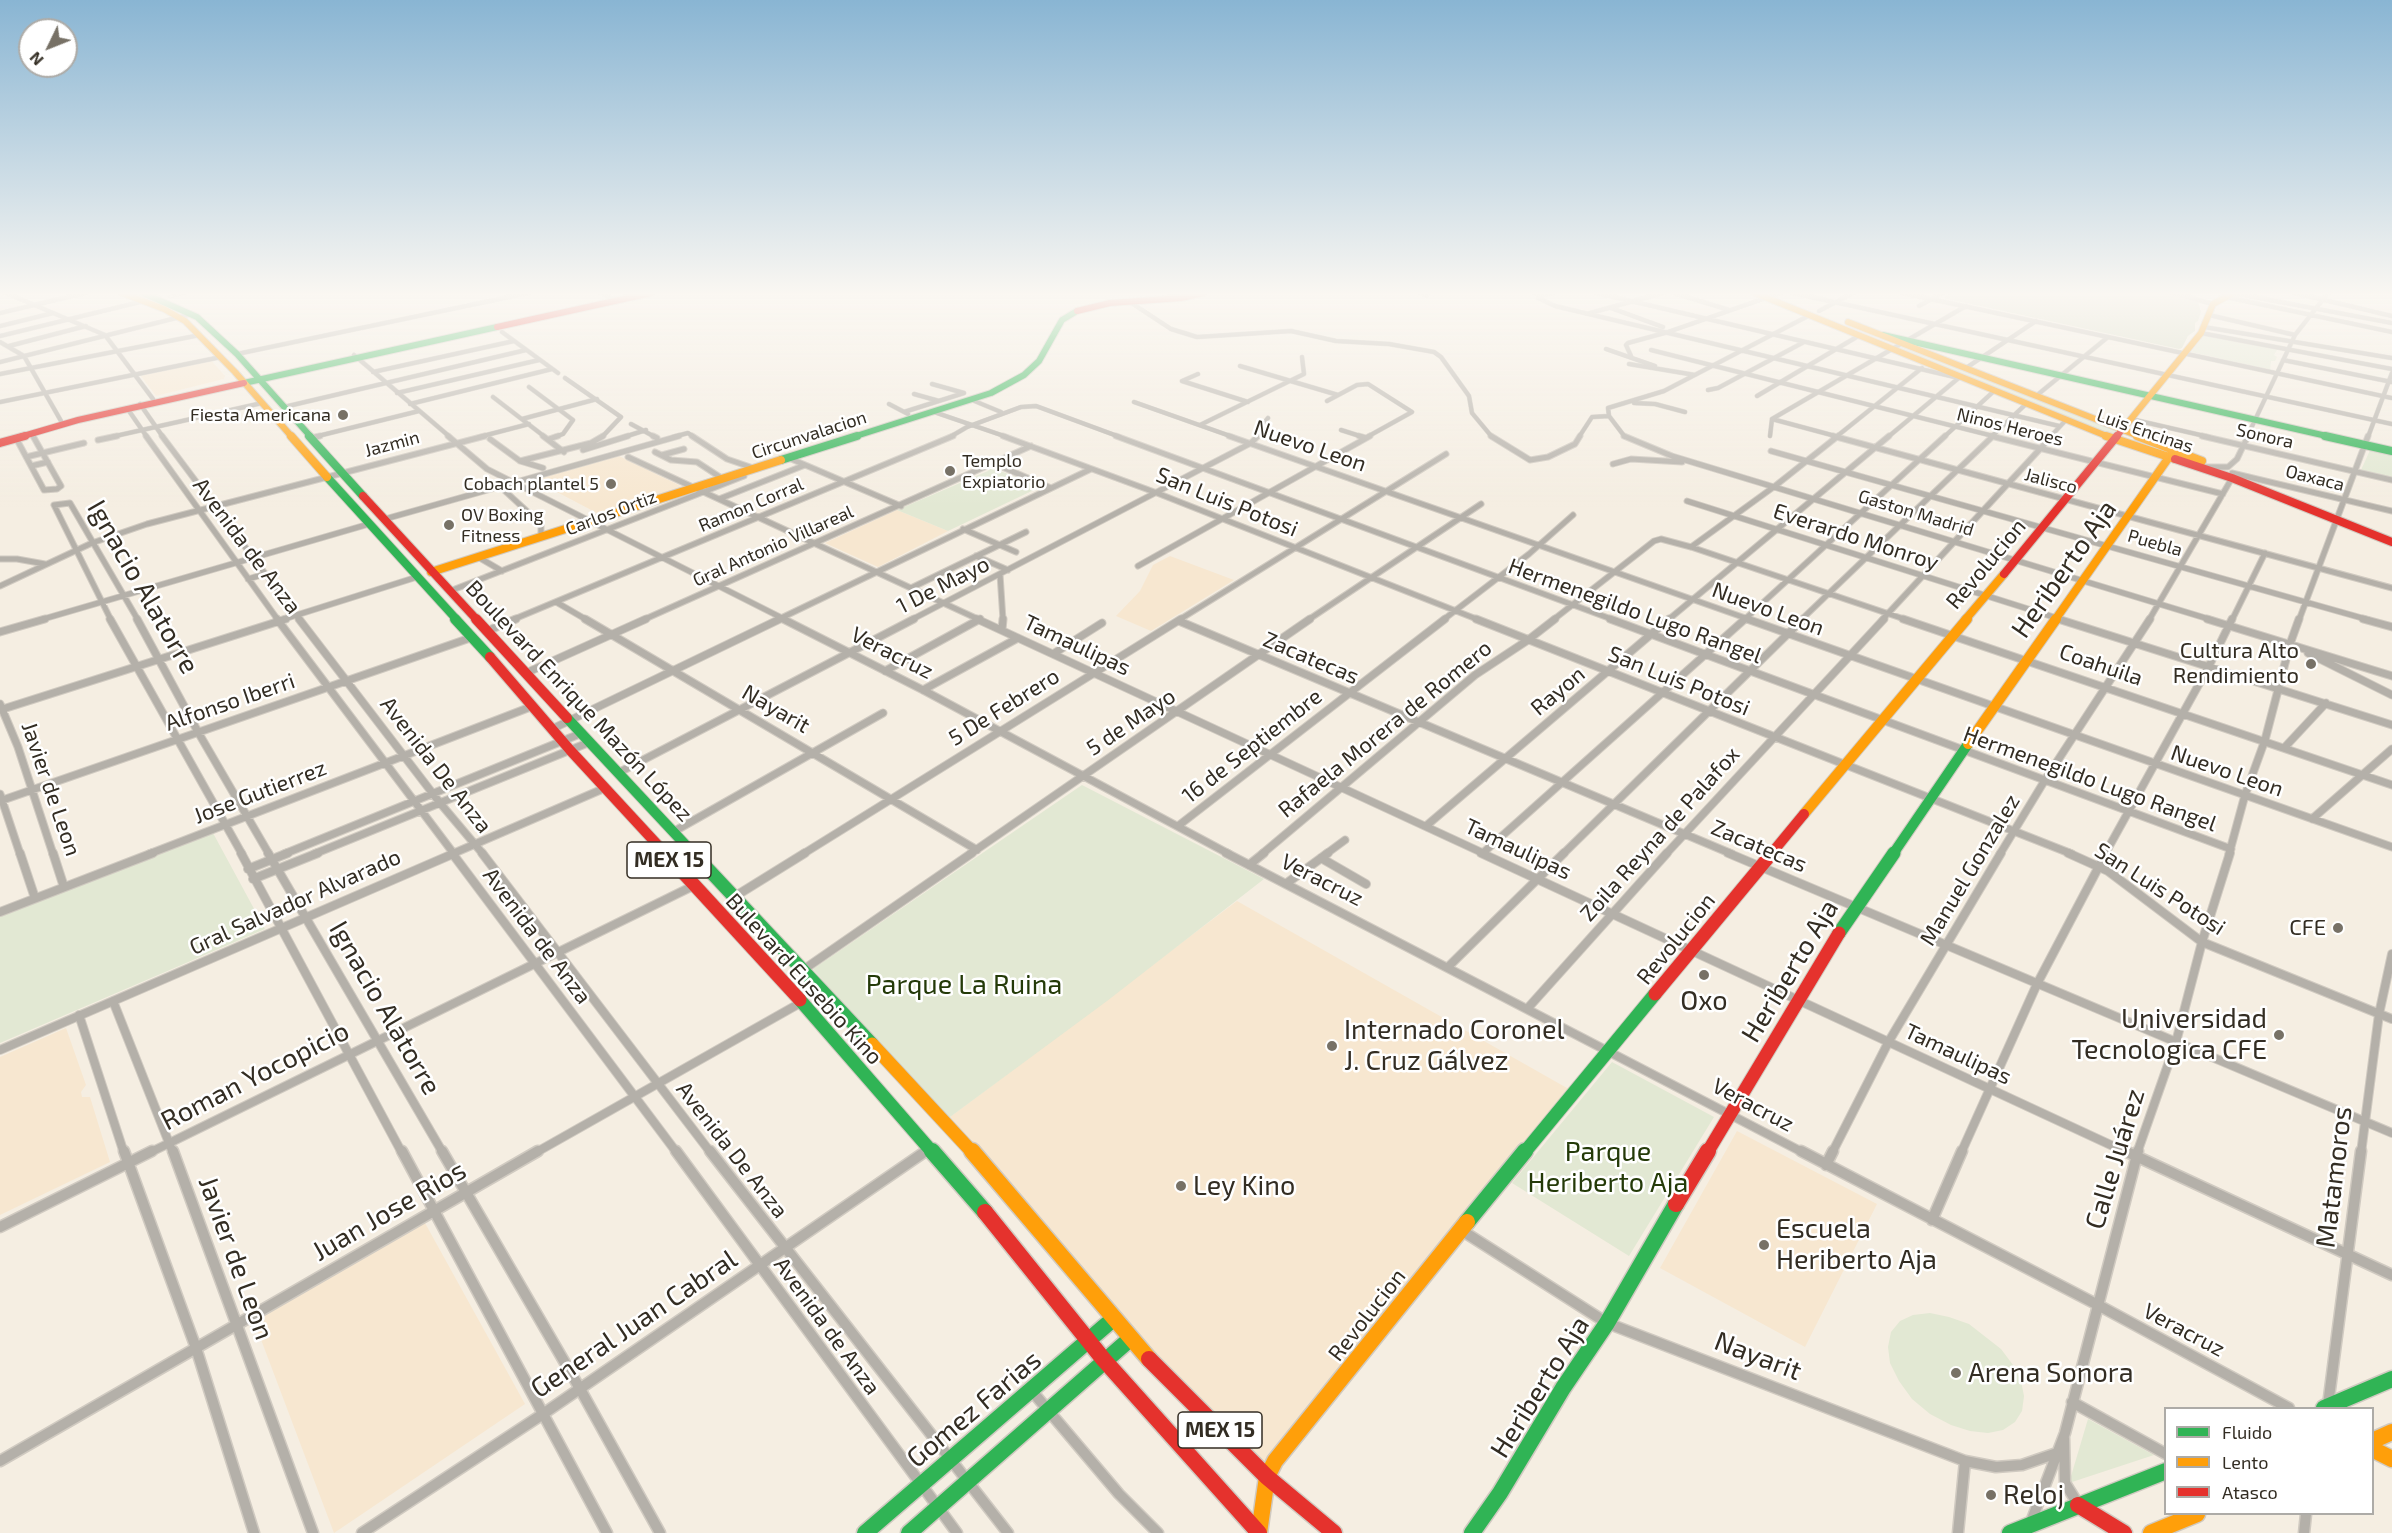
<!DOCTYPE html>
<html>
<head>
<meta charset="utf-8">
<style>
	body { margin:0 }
	#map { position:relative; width:2392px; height:1533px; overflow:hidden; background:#f5eee2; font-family:"Exo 2",sans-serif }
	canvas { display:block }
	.legend { position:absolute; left:2164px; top:1407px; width:210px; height:108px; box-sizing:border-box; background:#fff; border:2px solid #adaba7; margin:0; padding:8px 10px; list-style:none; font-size:18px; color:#332d23 }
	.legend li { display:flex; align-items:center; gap:12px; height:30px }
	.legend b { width:30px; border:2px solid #adaba7 }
	.north { position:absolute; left:18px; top:18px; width:60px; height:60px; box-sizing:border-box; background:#fff; border:2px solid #adaba7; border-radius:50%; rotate:227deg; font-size:16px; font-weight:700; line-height:24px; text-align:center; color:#332d23 }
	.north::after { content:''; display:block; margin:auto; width:21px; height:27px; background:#777166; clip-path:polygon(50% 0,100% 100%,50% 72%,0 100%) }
</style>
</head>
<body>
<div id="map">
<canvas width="2392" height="1533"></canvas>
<ul class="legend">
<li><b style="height:8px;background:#30b455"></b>Fluido</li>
<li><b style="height:8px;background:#ff9f0a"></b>Lento</li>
<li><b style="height:8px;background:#e5322d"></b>Atasco</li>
</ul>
<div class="north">N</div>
</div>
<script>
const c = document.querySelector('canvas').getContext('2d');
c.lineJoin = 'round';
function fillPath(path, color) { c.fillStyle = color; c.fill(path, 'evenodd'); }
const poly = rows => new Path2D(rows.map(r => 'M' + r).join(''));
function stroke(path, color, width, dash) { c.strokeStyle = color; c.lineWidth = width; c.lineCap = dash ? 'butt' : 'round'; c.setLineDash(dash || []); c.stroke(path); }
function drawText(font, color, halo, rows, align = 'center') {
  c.font = font + ' "Exo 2",sans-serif'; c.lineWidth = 5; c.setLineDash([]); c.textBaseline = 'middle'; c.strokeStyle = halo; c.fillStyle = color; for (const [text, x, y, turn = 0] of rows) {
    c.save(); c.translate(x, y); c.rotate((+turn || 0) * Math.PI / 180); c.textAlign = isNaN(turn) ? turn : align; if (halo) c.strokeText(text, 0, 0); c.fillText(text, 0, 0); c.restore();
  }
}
fillPath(poly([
	[211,360,225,376,224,379,156,396,140,375],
	[617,455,685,488,597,513,532,479],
	[897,510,948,531,878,567,825,543],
	[1170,556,1234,580,1151,631,1116,616,1140,591,1153,565],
	[1237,901,1574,1092,1264,1469,1100,1312,946,1120],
	[66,1028,86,1085,81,1092,82,1097,90,1097,110,1162,0,1215,0,1057],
	[1737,1131,1877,1204,1805,1347,1660,1268],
	[425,1223,525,1404,334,1533,254,1321]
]), '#f7e7d0');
fillPath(poly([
	[2205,334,2281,349,2277,350,2274,355,2277,357,2275,361,2271,361,2270,370,2191,352],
	[1902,345,2116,429,2110,436,1897,348],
	[2371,448,2392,451,2392,478,2361,470],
	[991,467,1040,487,948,531,897,510,988,471],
	[1082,785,1264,879,1107,1001,946,1120,813,969],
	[213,833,265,929,0,1043,0,917],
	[1612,1062,1714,1117,1629,1256,1512,1183],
	[1930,1313,1949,1317,1969,1324,2001,1349,2013,1365,2021,1381,2024,1396,2022,1411,2015,1422,2003,1430,1988,1433,1970,1431,1951,1425,1930,1414,1912,1399,1899,1381,1890,1363,1888,1347,1891,1332,1900,1321,1913,1315],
	[2088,1419,2154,1455,2069,1483]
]), '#e2e8d3');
fillPath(poly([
	[1952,293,2164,293,2198,301,2201,312,2198,321,2195,323,2195,331,2188,336,2182,348,2179,349,1943,298]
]), '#d2d9c2');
const streetFar4 = poly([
	[6,293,105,335,153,399],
	[601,293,615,300],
	[1421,293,1427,296],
	[1535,293,1543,295,1552,293],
	[1597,293,1959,378],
	[1674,293,1729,310],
	[1793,293,2392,424],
	[1903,293,2392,398],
	[2174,293,2213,304],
	[2233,293,2392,323],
	[2295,293,2392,316],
	[1543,295,1538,298,1555,306,2059,426],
	[2226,297,2392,332],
	[1130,302,1171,329,1197,337,1291,331,1336,341,1389,344,1434,352,1441,357,1469,396,1472,413,1492,437],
	[1919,306,1942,293],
	[1611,308,1663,327],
	[1819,311,1853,293],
	[0,313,85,293],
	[1590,313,1663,293],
	[2209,315,2295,335],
	[0,326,53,313],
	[2204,327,2392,358],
	[502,332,558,373],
	[2201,333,2392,369],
	[0,336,144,301],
	[0,342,24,356,61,421],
	[9,346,86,326],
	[1606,349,1655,366],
	[1651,350,1997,437],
	[237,354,528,293],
	[354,355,450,437],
	[1631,356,1626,345,1628,343,1668,332,1780,293],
	[2283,360,2392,382],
	[0,362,192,314],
	[1629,364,1695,375],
	[1240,366,1338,395],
	[1966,368,2036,321],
	[373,372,514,341],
	[0,374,200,335],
	[565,378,621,417,602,437],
	[1182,381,1248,402],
	[1182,381,1198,374],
	[529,387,573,420,563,434,554,437],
	[1708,390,1718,388,1804,342],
	[397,393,539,360],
	[914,394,939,401],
	[1757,396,1860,335],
	[2036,396,2108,337],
	[493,397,545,437],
	[972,400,1001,412],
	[1327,401,1357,385,1368,384,1412,412,1367,437],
	[0,402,221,357],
	[1134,402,1233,437],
	[1634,403,1655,404,1685,412],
	[140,404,163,437],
	[410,404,552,369],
	[889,404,908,414],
	[284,407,526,350],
	[127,408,147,437],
	[904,412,964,393,932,384],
	[934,412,1007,437],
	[522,419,597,399],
	[1772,419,1839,437],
	[1772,419,1966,306],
	[2131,419,2209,437],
	[631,424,655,437],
	[1200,425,1304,374,1302,357],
	[1341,430,1363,437],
	[32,433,34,437],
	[1770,436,1772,419],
	[111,437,262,403],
	[314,437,419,411],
	[479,437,529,424],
	[624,437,646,430],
	[673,437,688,433,694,437],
	[950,437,967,427,1021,407,1036,406,1120,437],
	[1257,437,1263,431,1264,423,1268,418],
	[1579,437,1592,417,1609,416],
	[1625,437,1609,416,1608,408,1664,391,1810,315],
	[1836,437,1922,368],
	[1888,437,1961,376],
	[1944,437,1994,391],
	[1991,437,2026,404],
	[2050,437,2066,420],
	[2247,437,2295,335,2328,293],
	[2368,437,2392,373]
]);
const streetFar3 = poly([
	[146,436,278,620],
	[162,436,300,620],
	[448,436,487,469,786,620],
	[543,436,564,452],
	[653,436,657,438],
	[692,436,727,459,756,469],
	[1003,436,1157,493,1479,620],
	[1116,436,1614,620],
	[1229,436,1751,620],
	[1359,436,1366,438],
	[1491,436,1530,460,1548,457,1575,444,1580,436],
	[1624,436,1672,456,2212,620],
	[1833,436,2392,588],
	[1991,436,2223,494],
	[2202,436,2392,480],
	[16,438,44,490,57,489,61,486,33,436],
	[311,438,320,436],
	[490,439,520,461,543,468],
	[549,439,558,436],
	[98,440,117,436],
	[583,450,628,436],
	[1771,451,2369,620],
	[655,452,671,460,697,462,726,481],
	[662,455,684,449],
	[26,457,84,443],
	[628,457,980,620],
	[789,458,901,506],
	[520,461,591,443,603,436],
	[993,463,1051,488],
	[1613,464,1631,459,1682,462],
	[31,466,48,462],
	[2202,467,2228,467,2237,459,2248,436],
	[2232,473,2392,511],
	[505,491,541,524,541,537],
	[719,499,805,465],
	[1687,501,2063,620],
	[385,519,679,436],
	[963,529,1016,552],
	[1691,547,1775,486,1838,436],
	[976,556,1008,570],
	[478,557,502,571],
	[0,559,17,559,45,564],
	[1138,566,1370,436],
	[1000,574,1003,620],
	[248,579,265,574],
	[0,586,92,543,147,524,485,436],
	[911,588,1026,532],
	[450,591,744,476],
	[556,602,587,620],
	[40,620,369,524],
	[111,620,54,505,70,503,138,620],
	[281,620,417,577],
	[512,620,953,436],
	[643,620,1031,446],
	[777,620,1091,469],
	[911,620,1251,443,1258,436],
	[977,620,980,619],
	[1179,620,1446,454],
	[1308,620,1481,504],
	[1443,620,1529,554,1573,515],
	[1553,620,1654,541,1661,539,1691,547,1907,620],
	[1668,620,1889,436],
	[1744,620,1945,436],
	[1801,620,1993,436],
	[1882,620,2052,436],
	[2149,620,2232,478],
	[2232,620,2265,553],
	[2299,620,2368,436]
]);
const streetFar2 = poly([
	[110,619,242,854],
	[137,619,198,732,269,854],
	[277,619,454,854],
	[299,619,440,803,483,854],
	[585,619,977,850],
	[783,619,923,690,1229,854],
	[977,619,1485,854],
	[1476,619,2072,854],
	[1610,619,2231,849],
	[1747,619,2392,847],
	[1903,619,2392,785],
	[2058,619,2392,725],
	[2207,619,2392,676],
	[2363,619,2392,627],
	[1179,621,1732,854],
	[1002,630,1003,619],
	[487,631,516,619],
	[0,632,45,619],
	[2308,653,2392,695],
	[1053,654,1102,623],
	[885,671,980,619],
	[526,673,646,619],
	[923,690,1018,638],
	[0,704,18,747,53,854],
	[0,710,286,619],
	[552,729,780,619],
	[2285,747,2326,703],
	[618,773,914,619],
	[0,794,20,854],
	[0,801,473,637],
	[2312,819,2392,749],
	[1178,826,1445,619],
	[1426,826,1669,619],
	[673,832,883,713],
	[1484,852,1745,619],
	[149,854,533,706],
	[284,854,582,733],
	[314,854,590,742],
	[452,854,605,788],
	[803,854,1181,619],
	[970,854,1310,619],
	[1262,854,1475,675,1528,640,1555,619],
	[1326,854,1345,840],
	[1563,854,1803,619],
	[1666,854,1884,619],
	[2000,854,2045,780,2150,619],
	[2105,854,2209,666,2232,619],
	[2229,854,2245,795,2265,740,2290,644,2299,619]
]);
const streetFar1 = poly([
	[20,853,35,898],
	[53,853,64,887],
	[241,853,402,1153],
	[268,853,443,1153],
	[452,853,677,1153],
	[482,853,711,1153],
	[1226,853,1804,1153],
	[1481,853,2128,1153],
	[1728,853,2392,1133],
	[2068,853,2108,871,2202,942,2392,1019],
	[1321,858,1366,884],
	[1249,865,1264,853],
	[248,869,288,853],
	[253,879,318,853],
	[1287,883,1328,853],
	[734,897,805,853],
	[0,912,153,853],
	[1448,967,1564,853],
	[803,970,972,853],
	[113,1001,173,1153],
	[1527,1009,1667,853],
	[79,1015,124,1153],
	[0,1050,455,853],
	[149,1153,693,886],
	[535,1153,802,1002],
	[924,1153,929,1149],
	[1832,1153,1889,1041,2001,853],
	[1961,1153,2037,984,2106,853],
	[2137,1153,2176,1042,2202,942,2230,853],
	[2361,1153,2379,1014,2392,954]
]);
const street = poly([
	[124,1151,196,1348,254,1533],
	[173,1151,313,1533],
	[402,1151,607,1533],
	[442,1151,579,1387,660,1533],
	[676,1151,957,1533],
	[710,1151,1008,1533],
	[1801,1151,2098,1305,2289,1408],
	[2125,1151,2392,1275],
	[1826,1165,1833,1151],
	[1932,1220,1962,1151],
	[0,1227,152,1151],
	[1461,1230,1607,1323,1965,1461,1996,1467,2022,1465,2057,1453],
	[1031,1390,1119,1494,1158,1533],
	[2072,1402,2166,1454],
	[2328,1405,2361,1151],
	[2064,1438,2065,1483,2078,1504],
	[0,1461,538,1151],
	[2031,1522,2065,1433,2138,1151],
	[362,1533,543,1414,926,1151],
	[1958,1533,1965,1461],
	[2304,1533,2306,1514]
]);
const fastFar4 = poly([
	[143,293,197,317,237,354,311,437],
	[1883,335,2331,437],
	[244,383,497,327],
	[853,437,991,393,1024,375,1039,361,1062,320,1077,311]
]);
const fastFar3 = poly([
	[309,436,363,496],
	[2325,436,2392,451],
	[781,460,857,436],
	[327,477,457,620]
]);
const fastFar2 = poly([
	[455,619,490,657],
	[567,718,694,854],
	[1893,854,1968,744]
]);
const fastFar1 = poly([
	[693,853,872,1044],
	[1839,933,1894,853],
	[800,1000,933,1153],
	[1524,1153,1655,994]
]);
const fast = poly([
	[932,1151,985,1212],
	[1467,1222,1525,1151],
	[2324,1408,2392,1379],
	[865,1533,1112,1320],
	[909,1533,1130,1339],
	[1472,1533,1500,1493,1563,1388,1607,1323,1676,1204],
	[2010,1533,2166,1471]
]);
const slowFar4 = poly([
	[122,293,164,309,185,321,235,372,292,437],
	[1755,293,2109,437],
	[1848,322,2141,437],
	[2122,430,2201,333,2213,304,2233,293]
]);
const slowFar3 = poly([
	[291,436,327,477],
	[2106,436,2175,459],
	[2137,436,2202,461],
	[431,572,781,460],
	[1965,620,2004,574],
	[2055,620,2174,450]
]);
const slowFar2 = poly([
	[1968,744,2056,619],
	[1804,814,1967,619]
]);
const slowFar1 = poly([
	[872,1044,973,1153]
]);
const slow = poly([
	[972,1151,1149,1359],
	[2372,1441,2392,1432],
	[2372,1449,2392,1459],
	[1259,1533,1267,1477,1275,1461,1467,1222],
	[2151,1533,2197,1514]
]);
const jamFar4 = poly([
	[1077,311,1110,303,1181,298,1203,293],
	[497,327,651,293],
	[20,437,78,420,244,383],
	[2116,437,2122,430]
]);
const jamFar3 = poly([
	[0,443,25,436],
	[2175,459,2232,478,2392,542],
	[363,496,477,620],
	[2004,574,2117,436]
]);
const jamFar2 = poly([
	[476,619,567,718],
	[490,657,570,750,666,854],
	[1771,854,1804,814]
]);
const jamFar1 = poly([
	[665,853,800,1000],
	[1655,994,1772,853],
	[1707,1153,1839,933]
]);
const jam = poly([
	[1676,1204,1708,1151],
	[985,1212,1104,1360,1259,1533],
	[1149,1359,1267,1477,1334,1533],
	[2078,1505,2124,1533]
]);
stroke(streetFar4, '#d0cac1', 5);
stroke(streetFar3, '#d0cac1', 7);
stroke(streetFar2, '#d0cac1', 9);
stroke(streetFar1, '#d0cac1', 10);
stroke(street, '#d0cac1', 13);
stroke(fastFar4, '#d0cac1', 8);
stroke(fastFar3, '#d0cac1', 10);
stroke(fastFar2, '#d0cac1', 12);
stroke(fastFar1, '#d0cac1', 15);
stroke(fast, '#d0cac1', 19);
stroke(slowFar4, '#d0cac1', 8);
stroke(slowFar3, '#d0cac1', 10);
stroke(slowFar2, '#d0cac1', 12);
stroke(slowFar1, '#d0cac1', 15);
stroke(slow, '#d0cac1', 19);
stroke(jamFar4, '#d0cac1', 8);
stroke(jamFar3, '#d0cac1', 10);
stroke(jamFar2, '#d0cac1', 12);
stroke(jamFar1, '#d0cac1', 15);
stroke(jam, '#d0cac1', 19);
stroke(streetFar4, '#b4b0a9', 4);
stroke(streetFar3, '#b4b0a9', 5);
stroke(streetFar2, '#b4b0a9', 7);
stroke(streetFar1, '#b4b0a9', 8);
stroke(street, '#b4b0a9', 10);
stroke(fastFar4, '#30b455', 6);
stroke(fastFar3, '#30b455', 8);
stroke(fastFar2, '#30b455', 10);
stroke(fastFar1, '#30b455', 13);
stroke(fast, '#30b455', 16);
stroke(slowFar4, '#ff9f0a', 6);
stroke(slowFar3, '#ff9f0a', 8);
stroke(slowFar2, '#ff9f0a', 10);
stroke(slowFar1, '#ff9f0a', 13);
stroke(slow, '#ff9f0a', 16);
stroke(jamFar4, '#e5322d', 6);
stroke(jamFar3, '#e5322d', 8);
stroke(jamFar2, '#e5322d', 10);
stroke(jamFar1, '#e5322d', 13);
stroke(jam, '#e5322d', 16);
const rail = poly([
	[169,297,185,293]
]);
stroke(rail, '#b7b2ab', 3);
stroke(rail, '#fff', 1.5, [4]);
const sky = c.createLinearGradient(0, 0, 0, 507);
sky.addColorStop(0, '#89b5d3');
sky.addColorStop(0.58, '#faf7f2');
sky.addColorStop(1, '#faf7f200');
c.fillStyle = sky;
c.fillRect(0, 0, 2392, 507);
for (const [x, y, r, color] of [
	[343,415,6,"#777166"],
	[950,471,6,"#777166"],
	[611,484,6,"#777166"],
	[449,525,6,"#777166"],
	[2311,664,6,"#777166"],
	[2338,928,6,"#777166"],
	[1704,975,6,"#777166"],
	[2279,1035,6,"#777166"],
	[1332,1046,6,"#777166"],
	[1181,1186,6,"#777166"],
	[1764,1245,6,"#777166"],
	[1956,1373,6,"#777166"],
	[1991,1495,6,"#777166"]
]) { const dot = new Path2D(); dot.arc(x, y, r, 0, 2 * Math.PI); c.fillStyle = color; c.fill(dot); stroke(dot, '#fff', 2); }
drawText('18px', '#332d23', '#fff', [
	["Fiesta Americana",331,415],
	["Templo",962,461,"left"],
	["Expiatorio",962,482,"left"],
	["Cobach plantel 5",599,484],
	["OV Boxing",461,515,"left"],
	["Fitness",461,536,"left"]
], 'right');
drawText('18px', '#332d23', '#fff', [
	["Ninos Heroes",2010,427,14],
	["Luis Encinas",2145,431,19],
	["Circunvalacion",809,435,-18],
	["Sonora",2265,436,13],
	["Jazmin",392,444,-15],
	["Oaxaca",2315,478,14],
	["Jalisco",2051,481,15],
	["Ramon Corral",751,505,-23],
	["Carlos Ortiz",611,513,-21],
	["Gaston Madrid",1916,513,17],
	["Puebla",2155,543,16],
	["Gral Antonio Villareal",773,546,-24]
]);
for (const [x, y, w] of [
	[669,860,84],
	[1220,1430,84]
]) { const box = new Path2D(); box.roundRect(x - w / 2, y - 18, w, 36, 4.5); c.fillStyle = '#fff'; c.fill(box); stroke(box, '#332d23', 1.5); }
drawText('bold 21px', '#332d23', null, [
	["MEX 15",669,860],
	["MEX 15",1220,1430]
]);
drawText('22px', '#332d23', '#fff', [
	["Nuevo Leon",1310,446,19],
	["San Luis Potosi",1227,502,22],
	["Everardo Monroy",1856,537,18],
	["Avenida de Anza",247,546,53],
	["Revolucion",1986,564,-50],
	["1 De Mayo",943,585,-27],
	["Nuevo Leon",1768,609,20],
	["Hermenegildo Lugo Rangel",1635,611,20],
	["Tamaulipas",1077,645,25],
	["Veracruz",892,653,27],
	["Zacatecas",1311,658,23],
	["Coahuila",2101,665,19],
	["San Luis Potosi",1679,681,22],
	["Rayon",1558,691,-40],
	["Boulevard Enrique Mazón López",579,701,47],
	["Alfonso Iberri",230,702,-19],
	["5 De Febrero",1004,707,-32],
	["Nayarit",776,709,30],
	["5 de Mayo",1131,722,-34],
	["Rafaela Morera de Romero",1385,729,-39],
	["16 de Septiembre",1252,746,-38],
	["Avenida De Anza",436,765,52],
	["Nuevo Leon",2227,771,19],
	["Hermenegildo Lugo Rangel",2090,779,20],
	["Javier de Leon",51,789,71],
	["Jose Gutierrez",260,792,-21],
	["Zoila Reyna de Palafox",1660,834,-48],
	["Zacatecas",1759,846,23],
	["Tamaulipas",1518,849,25],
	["Manuel Gonzalez",1970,870,-59],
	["Veracruz",1322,880,27],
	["San Luis Potosi",2160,889,33],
	["Gral Salvador Alvarado",295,902,-24],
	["Avenida de Anza",537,936,53],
	["Revolucion",1676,939,-51],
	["Bulevard Eusebio Kino",804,979,48],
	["Tamaulipas",1958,1054,25],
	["Veracruz",1753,1105,28],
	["Avenida De Anza",732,1150,52],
	["Revolucion",1367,1315,-52],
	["Avenida de Anza",827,1326,54],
	["Veracruz",2184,1330,28]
]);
drawText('22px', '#332d23', '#fff', [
	["Cultura Alto",2299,651],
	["Rendimiento",2299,676],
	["CFE",2326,928]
], 'right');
drawText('27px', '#332d23', '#fff', [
	["Heriberto Aja",2064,569,-55],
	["Ignacio Alatorre",143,587,60],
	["Heriberto Aja",1790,971,-59],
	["Ignacio Alatorre",385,1008,60],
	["Roman Yocopicio",255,1076,-27],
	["Calle Juárez",2115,1159,-73],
	["Matamoros",2334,1177,-83],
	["Juan Jose Rios",389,1211,-30],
	["Javier de Leon",236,1258,70],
	["General Juan Cabral",634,1324,-34],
	["Nayarit",1758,1356,21],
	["Heriberto Aja",1540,1387,-58],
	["Gomez Farias",974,1409,-40]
]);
drawText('27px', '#243a08', '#fff', [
	["Parque La Ruina",964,985],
	["Parque",1608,1152],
	["Heriberto Aja",1608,1183]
]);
drawText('27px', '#332d23', '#fff', [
	["Oxo",1704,1001,"center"],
	["Universidad",2267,1019,"right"],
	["Tecnologica CFE",2267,1050,"right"],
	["Internado Coronel",1344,1030],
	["J. Cruz Gálvez",1344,1061],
	["Ley Kino",1193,1186],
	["Escuela",1776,1229],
	["Heriberto Aja",1776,1260],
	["Arena Sonora",1968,1373],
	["Reloj",2003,1495]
], 'left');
</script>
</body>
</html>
